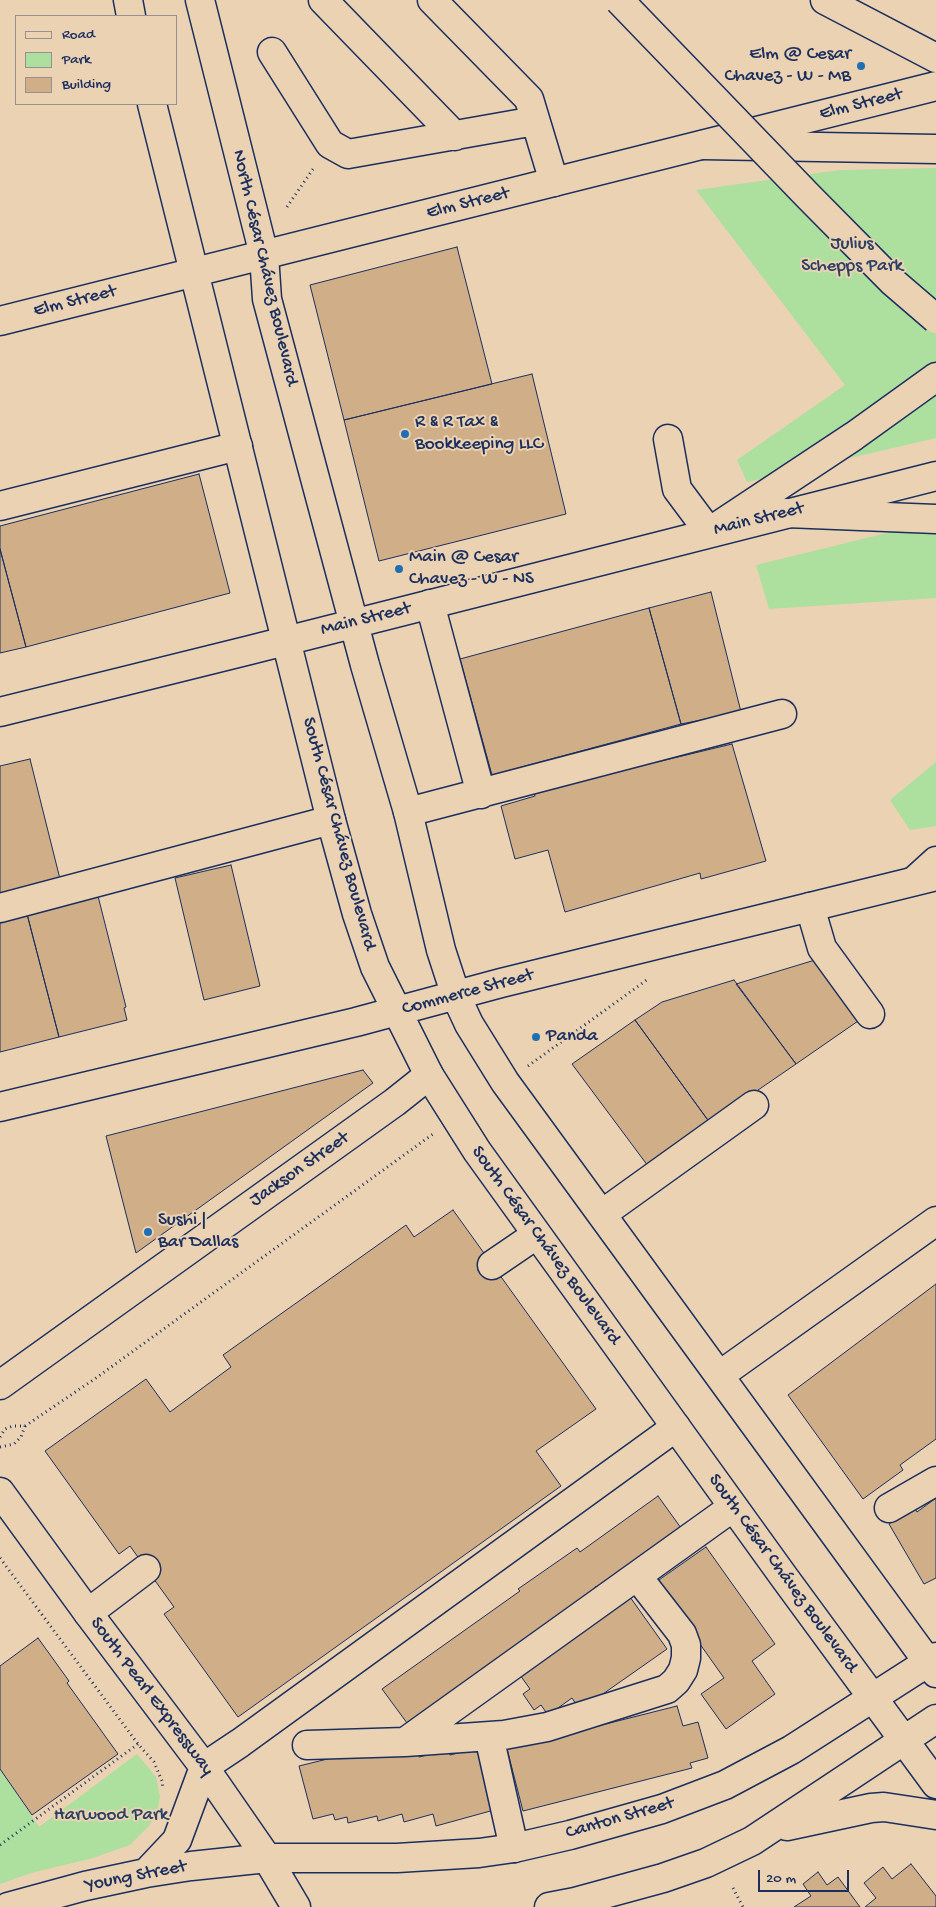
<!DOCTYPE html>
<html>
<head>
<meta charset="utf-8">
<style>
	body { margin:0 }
	#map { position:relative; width:936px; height:1907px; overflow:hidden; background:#ebd2b3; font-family:"Gochi Hand",sans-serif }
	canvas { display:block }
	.legend { position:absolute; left:15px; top:15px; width:162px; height:90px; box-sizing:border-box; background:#ebd2b3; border:1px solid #989191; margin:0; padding:6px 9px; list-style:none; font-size:15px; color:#1b2f5e }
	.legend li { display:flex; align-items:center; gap:10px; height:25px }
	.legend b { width:25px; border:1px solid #989191 }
	.scale { position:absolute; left:758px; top:1870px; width:91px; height:22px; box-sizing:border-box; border:2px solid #1b2f5e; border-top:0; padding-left:6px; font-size:15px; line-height:18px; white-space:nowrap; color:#1b2f5e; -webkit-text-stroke:4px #ebd2b3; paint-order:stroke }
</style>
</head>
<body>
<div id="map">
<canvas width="936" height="1907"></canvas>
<ul class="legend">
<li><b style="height:6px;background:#ebd2b3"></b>Road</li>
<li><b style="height:14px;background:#addf9f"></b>Park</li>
<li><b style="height:14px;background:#d0ae87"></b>Building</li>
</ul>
<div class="scale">20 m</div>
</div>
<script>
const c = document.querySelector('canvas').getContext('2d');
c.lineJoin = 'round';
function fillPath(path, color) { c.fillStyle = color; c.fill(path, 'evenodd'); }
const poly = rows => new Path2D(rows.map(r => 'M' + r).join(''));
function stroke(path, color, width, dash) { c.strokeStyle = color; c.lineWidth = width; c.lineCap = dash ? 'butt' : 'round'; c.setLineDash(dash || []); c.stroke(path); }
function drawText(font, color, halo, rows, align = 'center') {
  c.font = font + ' "Gochi Hand",sans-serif'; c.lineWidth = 4; c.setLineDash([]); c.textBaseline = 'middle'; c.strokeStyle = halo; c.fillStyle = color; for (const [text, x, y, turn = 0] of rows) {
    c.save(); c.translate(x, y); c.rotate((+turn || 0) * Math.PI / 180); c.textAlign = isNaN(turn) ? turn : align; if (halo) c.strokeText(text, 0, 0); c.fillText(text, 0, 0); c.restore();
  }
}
fillPath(poly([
	[936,168,936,438,747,482,737,460,845,385,696,190,840,170],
	[936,521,936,598,769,609,756,565],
	[936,762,936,826,910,830,890,800],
	[137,1754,156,1777,160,1797,157,1812,149,1826,130,1845,93,1858,31,1873,0,1884,0,1769,39,1827]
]), '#addf9f');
const building = poly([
	[457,247,492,384,344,420,310,285,457,247],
	[532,374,566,514,379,561,344,420,532,374],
	[199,474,230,593,26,647,0,549,0,526,199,474],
	[0,549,26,647,0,653,0,549],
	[711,592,741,712,681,724,649,608,711,592],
	[649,608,681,724,492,775,460,659,649,608],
	[732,744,766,861,701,879,700,873,565,912,548,850,515,859,501,806,535,796,533,788,654,754,657,762,732,744],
	[30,759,61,883,0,897,0,766,30,759],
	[231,865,260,986,204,1000,175,878,231,865],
	[98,896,126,1007,124,1008,127,1020,59,1037,27,914,98,896],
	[27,914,59,1037,0,1052,0,921,27,914],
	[815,960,861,1019,796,1064,736,984,815,960],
	[734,980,796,1064,710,1123,635,1020,662,1002,734,980],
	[635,1020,710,1123,648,1166,572,1064,635,1020],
	[363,1070,373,1083,136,1253,106,1136,363,1070],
	[453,1210,596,1409,536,1451,561,1486,238,1717,164,1614,174,1607,130,1546,119,1554,45,1451,146,1379,170,1412,231,1367,223,1355,406,1225,414,1237,453,1210],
	[936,1284,936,1439,900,1465,903,1470,863,1499,788,1395,936,1284],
	[658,1496,681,1528,601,1585,595,1587,596,1589,407,1723,382,1689,520,1591,518,1589,577,1548,580,1552,658,1496],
	[936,1498,936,1578,924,1584,889,1524,915,1508,917,1512,936,1498],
	[706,1547,775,1644,752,1661,775,1694,726,1729,701,1694,724,1678,656,1582,706,1547],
	[630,1597,667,1649,580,1710,572,1698,548,1715,541,1705,534,1710,523,1694,530,1689,520,1675,630,1597],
	[38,1638,69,1681,67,1683,118,1754,32,1815,0,1769,0,1666,38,1638],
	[677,1706,683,1726,698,1722,708,1758,690,1763,692,1768,523,1811,507,1749,677,1706],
	[417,1748,419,1757,448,1750,450,1755,478,1748,494,1810,436,1826,433,1814,404,1822,402,1814,378,1821,377,1816,348,1823,347,1817,335,1820,333,1814,313,1819,299,1766,364,1750,417,1748],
	[911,1864,936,1896,936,1907,865,1907,876,1898,864,1883,883,1867,892,1879,911,1864],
	[818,1872,827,1885,838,1877,860,1907,794,1907,811,1896,803,1884,818,1872]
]);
fillPath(building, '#d0ae87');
stroke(building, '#1b2f5e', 1);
const minor = poly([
	[323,0,455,136],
	[432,0,529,99,554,182],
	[272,52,330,144,348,154,535,121],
	[668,439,677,489,709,532],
	[0,506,238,446],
	[430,604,481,794],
	[408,812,782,714],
	[810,907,822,948,870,1014],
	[0,908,331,820],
	[602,1214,754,1105],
	[492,1265,536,1235],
	[720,1375,936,1221],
	[0,1385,395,1102,429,1075],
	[889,1508,936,1481],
	[88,1613,146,1569],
	[489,1736,514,1848],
	[405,1742,733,1507],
	[307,1745,405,1742,504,1735,547,1727,667,1689,676,1681,683,1670,686,1658,686,1645,682,1634,637,1576],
	[204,1767,240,1743,676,1427]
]);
const major = poly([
	[128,0,131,16],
	[200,0,264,255,267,299,365,665,408,812,441,950,456,996,469,1024,505,1082,936,1673],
	[152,104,331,820,357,914,375,967,429,1075,477,1151,784,1577,936,1784],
	[0,321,936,86],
	[0,712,250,650,936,476],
	[0,1107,356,1022,501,983,936,876],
	[0,1492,88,1613,204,1767,267,1858,296,1907],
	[787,1826,871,1808,884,1807,936,1815],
	[146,1873,177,1840,204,1767],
	[8,1907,85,1886,146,1873,191,1866,267,1858,397,1858,479,1853,514,1848,570,1835,662,1809,725,1785,791,1750,936,1657],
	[549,1907,575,1902,663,1878,706,1863,752,1841,936,1719]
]);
const highway = poly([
	[825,0,936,58],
	[703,145,936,149],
	[786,513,936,519],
	[709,532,854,436,936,377],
	[914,881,936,861]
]);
stroke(minor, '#1b2f5e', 31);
stroke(major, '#1b2f5e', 31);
stroke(highway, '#1b2f5e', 31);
stroke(poly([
	[287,207,313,169],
	[528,1066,648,979],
	[0,1437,5,1429,13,1426,25,1426,96,1378,433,1134],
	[0,1447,14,1444,21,1437,25,1426],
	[0,1558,138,1744,154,1762,162,1781,163,1789],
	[0,1845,138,1744],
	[733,1888,743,1907]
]), '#1b2f5e', 3, [1, 4]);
stroke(minor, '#ebd2b3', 28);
stroke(major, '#ebd2b3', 28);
stroke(highway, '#ebd2b3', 28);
const highwayBridge = poly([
	[619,0,807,195,893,282,936,319]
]);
stroke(highwayBridge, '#1b2f5e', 31, []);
stroke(highwayBridge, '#ebd2b3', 28);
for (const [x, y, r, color] of [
	[861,66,5,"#1f6fb2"],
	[405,434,5,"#1f6fb2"],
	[399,569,5,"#1f6fb2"],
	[536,1037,5,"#1f6fb2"],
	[148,1232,5,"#1f6fb2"]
]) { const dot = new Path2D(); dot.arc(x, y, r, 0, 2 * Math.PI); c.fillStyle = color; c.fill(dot); stroke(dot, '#ebd2b3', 2); }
drawText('19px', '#1b2f5e', '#ebd2b3', [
	["Elm @ Cesar",851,55,"right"],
	["Chavez - W - MB",851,77,"right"],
	["R & R Tax &",415,423],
	["Bookkeeping LLC",415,445],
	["Main @ Cesar",409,558],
	["Chavez - W - NS",409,580],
	["Panda",546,1037],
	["Sushi |",158,1221],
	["Bar Dallas",158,1243]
], 'left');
drawText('19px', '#1b2f5e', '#ebd2b3', [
	["Elm Street",861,105,-14],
	["Elm Street",468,204,-14],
	["North César Chávez Boulevard",264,268,77],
	["Elm Street",75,302,-14],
	["Main Street",759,520,-14],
	["Main Street",366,620,-14],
	["South César Chávez Boulevard",338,834,75],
	["Commerce Street",468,993,-15],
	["Jackson Street",300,1170,-35],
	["South César Chávez Boulevard",545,1246,54],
	["South César Chávez Boulevard",782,1574,54],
	["South Pearl Expressway",151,1697,53],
	["Canton Street",620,1819,-16],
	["Young Street",136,1877,-11]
]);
drawText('19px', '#2a4164', '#ebd2b3', [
	["Julius",852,245],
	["Schepps Park",852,267],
	["Harwood Park",111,1816]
]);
</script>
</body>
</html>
